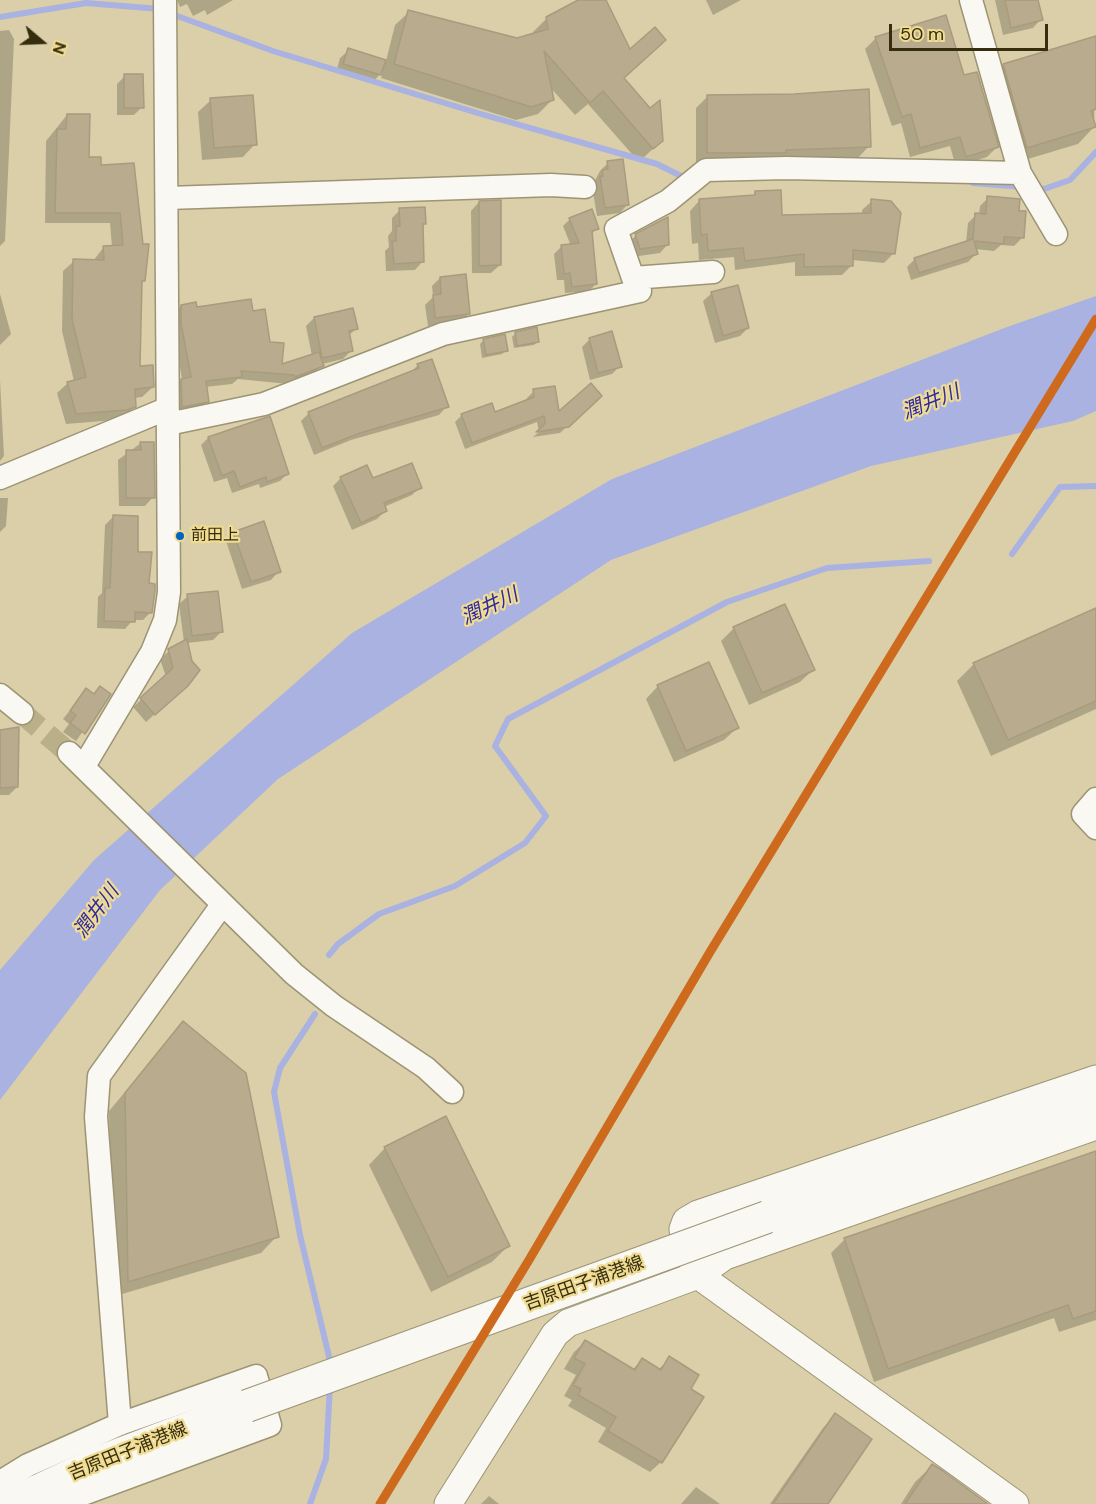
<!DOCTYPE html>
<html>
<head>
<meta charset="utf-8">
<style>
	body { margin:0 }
	#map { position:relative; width:1096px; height:1504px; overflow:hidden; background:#dacfa8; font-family:"DM Sans",sans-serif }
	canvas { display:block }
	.north { position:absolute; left:12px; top:12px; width:60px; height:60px; -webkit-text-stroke:4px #f0db92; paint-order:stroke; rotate:109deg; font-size:16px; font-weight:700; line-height:24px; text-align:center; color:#352d0e }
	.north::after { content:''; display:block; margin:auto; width:21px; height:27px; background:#352d0e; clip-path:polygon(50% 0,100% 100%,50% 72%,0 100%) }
	.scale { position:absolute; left:889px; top:24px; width:159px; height:27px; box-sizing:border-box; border:3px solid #352d0e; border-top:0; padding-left:8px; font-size:18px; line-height:21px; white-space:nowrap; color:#352d0e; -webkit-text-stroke:4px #f0db92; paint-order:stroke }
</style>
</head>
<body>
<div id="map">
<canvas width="1096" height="1504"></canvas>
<div class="north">N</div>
<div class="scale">50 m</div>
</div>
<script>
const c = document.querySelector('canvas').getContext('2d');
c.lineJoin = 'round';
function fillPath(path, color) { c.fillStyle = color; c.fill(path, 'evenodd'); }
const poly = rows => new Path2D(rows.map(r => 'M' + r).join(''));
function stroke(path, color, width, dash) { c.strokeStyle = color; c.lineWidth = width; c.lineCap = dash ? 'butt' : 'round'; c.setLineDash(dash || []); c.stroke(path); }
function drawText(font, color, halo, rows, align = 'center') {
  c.font = font + ' "DM Sans","Noto Sans JP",sans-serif'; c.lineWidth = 4.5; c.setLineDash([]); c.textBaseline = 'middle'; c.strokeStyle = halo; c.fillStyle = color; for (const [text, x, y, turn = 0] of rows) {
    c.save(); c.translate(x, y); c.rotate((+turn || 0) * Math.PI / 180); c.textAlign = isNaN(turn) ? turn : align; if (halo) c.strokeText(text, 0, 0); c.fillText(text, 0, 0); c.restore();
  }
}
fillPath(poly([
	[1096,296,1096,411,1073,421,871,466,611,560,278,779,160,890,0,1100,0,970,94,860,352,633,612,479,1007,327]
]), '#a9b2e1');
fillPath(poly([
	[177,0,233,0,207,15,205,10,193,16,187,4,180,7],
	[581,0,604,0,622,79,661,141,639,162,588,104,575,115,549,86,552,100,538,114,516,120,381,78,383,71,372,83,336,72,340,58,349,50,386,61,395,25,409,12,517,39,533,35,533,32,547,18],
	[706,0,741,0,713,15],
	[995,0,1037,0,1041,19,1033,28,1003,35],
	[945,17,963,77,997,147,987,157,956,167,950,146,910,157,901,123,892,126,865,49,875,39],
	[9,30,14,39,5,241,0,246,0,31],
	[1096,37,1094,127,1078,144,1011,164,987,82,1004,65],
	[125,76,142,107,134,115,117,115,117,84],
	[708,96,869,146,858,158,696,164,696,108],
	[211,100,255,144,243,157,202,160,198,112],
	[67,115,88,158,99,167,133,165,143,280,140,283,139,368,153,387,142,397,134,398,135,406,124,417,115,420,66,424,57,393,68,383,74,381,62,331,63,271,74,261,93,261,103,248,112,247,110,223,45,223,46,141],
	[608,163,628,204,620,213,597,216,592,186,600,171],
	[756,192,781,216,862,214,862,210,872,201,894,253,884,263,852,260,852,265,842,275,795,276,795,262,735,270,734,257,699,260,698,243,692,244,690,211,699,201,751,197],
	[988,198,1017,212,1022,238,1014,246,1001,245,994,251,975,249,976,254,968,262,911,280,907,267,915,259,966,243,968,223,976,215,979,215,980,206],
	[479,202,500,265,491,273,472,273,471,211],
	[400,210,424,223,421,226,423,261,415,270,386,271,385,251,389,247,388,236,392,231,392,218],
	[570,219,597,228,591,235,596,284,589,291,565,293,564,280,557,280,554,254,561,247,571,246,563,226],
	[636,235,668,244,660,253,632,257,628,244],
	[440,278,469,314,460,322,428,326,425,305,433,297,432,286],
	[712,293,748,328,740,336,715,343,703,301],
	[0,294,11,334,0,345],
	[181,306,252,313,281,366,312,356,306,326,314,318,356,329,348,336,351,351,343,359,322,364,315,373,288,384,238,379,232,384,205,387,207,401,200,409,175,414,174,388,182,379,174,332,173,314],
	[516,333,538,341,534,345,514,348,512,337],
	[590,339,620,366,612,374,590,380,582,347],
	[484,340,506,350,502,354,482,358,480,344],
	[418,365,447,406,439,415,351,440,314,455,301,421,309,413,410,373],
	[0,380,4,456,0,461],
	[534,391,558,414,593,402,560,433,533,437,539,432,537,422,465,449,455,422,462,415,494,414,527,401,527,398],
	[208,438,287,474,280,481,260,488,259,484,232,493,227,478,214,482,201,445],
	[141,443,153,497,145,506,119,506,118,460],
	[341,478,372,480,420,487,412,495,384,507,385,511,377,519,352,530,333,486],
	[0,498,8,498,6,526,0,532],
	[113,517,137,554,148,585,151,612,143,620,133,620,125,629,97,628,98,597,102,593,105,525],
	[234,533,279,571,271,580,242,589,226,541],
	[188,596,221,632,213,640,187,643,177,694,146,722,133,707,166,677,160,659,169,651,184,642,179,604],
	[1096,610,1096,709,991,756,957,681,974,664],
	[734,628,813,670,800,682,749,705,721,641],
	[658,686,737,728,724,740,674,762,646,699],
	[86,690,93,695,109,695,76,741,63,732,69,724,63,719],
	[0,731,17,787,9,795,0,795],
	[183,1023,277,1236,261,1253,112,1297,109,1111],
	[385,1148,508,1246,492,1262,431,1292,369,1165],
	[1096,1152,1096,1320,1059,1332,1054,1318,874,1382,831,1253,845,1239],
	[585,1342,632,1370,642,1360,659,1369,670,1358,689,1389,661,1462,650,1472,598,1442,606,1428,568,1406,572,1400,564,1396,576,1375,564,1369,574,1352],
	[835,1415,826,1504,770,1504,823,1428],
	[932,1466,985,1504,901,1504,915,1482],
	[696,1487,720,1504,681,1504],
	[489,1496,499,1504,481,1504]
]), '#0003');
stroke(poly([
	[169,13,273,51,481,114,657,164,687,179],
	[0,17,86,3,160,9],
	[973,183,1023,187],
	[1036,188,1044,189,1070,180,1096,152],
	[1012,554,1060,487,1096,486],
	[329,955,338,944,379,914,455,886,525,843,546,816,495,746,508,719,727,602,827,568,929,561],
	[315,1014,280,1068,274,1092,300,1235,331,1365],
	[310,1504,326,1459,330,1385]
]), '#a9b2e1', 6);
const building = poly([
	[578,0,606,0,630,49,655,27,666,40,624,78,650,108,660,100,663,141,653,149,603,91,590,103,544,51,554,100,531,107,394,64,408,10,517,38,548,29,546,17,578,0],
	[1005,0,1038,0,1043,20,1011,28,1005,0],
	[946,15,964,75,977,72,999,147,966,157,960,137,920,148,911,114,902,117,875,37,946,15],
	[1096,36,1096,109,1091,111,1096,127,1027,148,1003,64,1096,36],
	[348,48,386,60,381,75,343,64,348,48],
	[124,74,143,74,144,108,124,108,124,74],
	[869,89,871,147,786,150,786,153,707,153,707,95,794,94,869,89],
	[253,95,257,145,214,148,210,98,253,95],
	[67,114,90,114,89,157,101,157,101,165,134,163,143,244,149,244,145,281,142,281,140,366,153,365,154,387,135,389,136,407,127,410,76,414,67,382,86,377,72,320,73,259,104,260,103,246,123,245,120,213,55,213,57,129,66,129,67,114],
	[623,159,629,205,605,208,600,177,603,176,602,170,608,169,607,161,623,159],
	[781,190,782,215,871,213,871,199,891,201,901,213,895,254,853,250,853,266,804,267,804,254,745,261,743,248,708,251,707,234,701,235,699,199,755,195,755,191,781,190],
	[987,196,1020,199,1019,211,1026,211,1024,238,1004,237,1004,244,974,241,978,254,919,273,914,258,973,239,975,213,986,214,987,196],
	[501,200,501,265,479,266,479,201,501,200],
	[425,207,426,224,423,224,424,262,394,264,392,241,396,241,396,226,400,226,399,208,425,207],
	[592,209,599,229,592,231,597,284,572,287,570,273,564,274,561,245,579,243,569,218,592,209],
	[668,217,669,245,640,249,635,234,668,217],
	[466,274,470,314,435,318,433,295,441,294,440,277,466,274],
	[738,285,749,328,723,336,711,292,738,285],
	[251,299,253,311,265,309,270,342,284,343,282,364,319,352,324,366,295,377,294,375,241,371,242,377,206,381,209,402,182,407,181,379,191,377,181,323,181,305,196,302,197,307,251,299],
	[353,308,358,329,349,331,353,351,322,358,314,317,353,308],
	[537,327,539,342,517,346,515,332,537,327],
	[612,331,622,367,598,373,589,338,612,331],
	[505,334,508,351,486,355,483,339,505,334],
	[432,359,449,407,360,433,322,448,308,412,419,368,417,364,432,359],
	[591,383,602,396,569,427,536,432,545,424,544,416,472,443,461,414,492,403,495,412,534,397,533,389,555,386,559,411,591,383],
	[270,416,289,474,267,482,266,477,240,487,234,471,222,476,208,437,270,416],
	[140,442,154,442,155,498,126,498,126,450,141,450,140,442],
	[412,463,422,488,384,503,387,511,361,523,340,477,367,465,373,478,412,463],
	[113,515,138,516,138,552,152,552,149,583,155,584,155,591,152,613,135,612,135,622,104,621,105,588,110,588,113,515],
	[264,521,281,572,251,582,233,532,264,521],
	[218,591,223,632,192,636,187,594,218,591],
	[785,604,815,670,762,693,733,627,785,604],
	[1096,608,1096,701,1008,740,973,663,1096,608],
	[187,639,192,661,200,670,188,686,155,715,140,698,173,668,168,649,187,639],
	[709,662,739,728,686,751,657,685,709,662],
	[100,686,111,694,85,734,70,723,76,715,70,711,86,688,94,694,100,686],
	[19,727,18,787,0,788,0,730,19,727],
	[183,1021,246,1073,279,1237,128,1282,125,1093,183,1021],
	[446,1116,510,1246,448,1277,384,1147,446,1116],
	[1096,1151,1096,1311,1073,1319,1068,1305,888,1369,844,1238,1096,1151],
	[585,1340,635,1370,642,1358,661,1370,669,1356,699,1375,691,1389,704,1397,662,1463,608,1431,616,1417,578,1395,581,1389,573,1385,585,1364,574,1358,585,1340],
	[835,1413,872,1439,828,1504,773,1504,835,1413],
	[932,1464,943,1471,988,1504,905,1504,932,1464]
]);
fillPath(building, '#b8ab8e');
stroke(building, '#a89b7e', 1.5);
stroke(poly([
	[22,713,69,753]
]), '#b9af89', 22, [22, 11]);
const minor = poly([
	[971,0,1020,173,1056,234],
	[168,198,551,185,585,187],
	[633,278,616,229,668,201,706,170,786,168,1020,173],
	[168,424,264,404,443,334,640,291,633,278,713,272],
	[0,478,166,409],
	[0,695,22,713],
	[69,753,294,974,334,1006,426,1068,452,1092],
	[84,766,152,652,165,620,169,592,165,0],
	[1096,799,1083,814,1096,828],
	[120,1424,96,1117,99,1076,222,905],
	[0,1482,28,1465,120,1424,256,1376,270,1425,56,1504]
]);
const tertiary = poly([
	[448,1504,555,1334,568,1323,698,1275,725,1256,1096,1126],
	[1015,1504,698,1275,684,1237,683,1229,686,1221,698,1214,1096,1079]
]);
const secondary = poly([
	[767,1217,1096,1102],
	[10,1504,99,1462,247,1406]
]);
stroke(minor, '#9c9474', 25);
stroke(tertiary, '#9c9474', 29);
stroke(secondary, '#9c9474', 34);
stroke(minor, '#f9f8f2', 22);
stroke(tertiary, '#f9f8f2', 27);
stroke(secondary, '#f9f8f2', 32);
const secondaryBridge = poly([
	[247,1406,767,1217]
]);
stroke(secondaryBridge, '#9c9474', 34, []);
stroke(secondaryBridge, '#f9f8f2', 32);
stroke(poly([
	[380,1504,529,1260,710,952,1096,319]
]), '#ce6a1d', 9);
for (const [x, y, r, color] of [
	[180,536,5,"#0065bd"]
]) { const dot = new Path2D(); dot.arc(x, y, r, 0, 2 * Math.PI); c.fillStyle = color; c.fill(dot); stroke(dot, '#f0db92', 2); }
drawText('16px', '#352d0e', '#f0db92', [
	["前田上",191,536]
], 'left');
drawText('18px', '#352d0e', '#f0db92', [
	["吉原田子浦港線",584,1284,-20],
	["吉原田子浦港線",128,1452,-22]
]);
drawText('italic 20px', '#2d2aa1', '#f0db92', [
	["潤井川",931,403,-22],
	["潤井川",490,607,-25],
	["潤井川",97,912,-53]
]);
</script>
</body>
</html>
